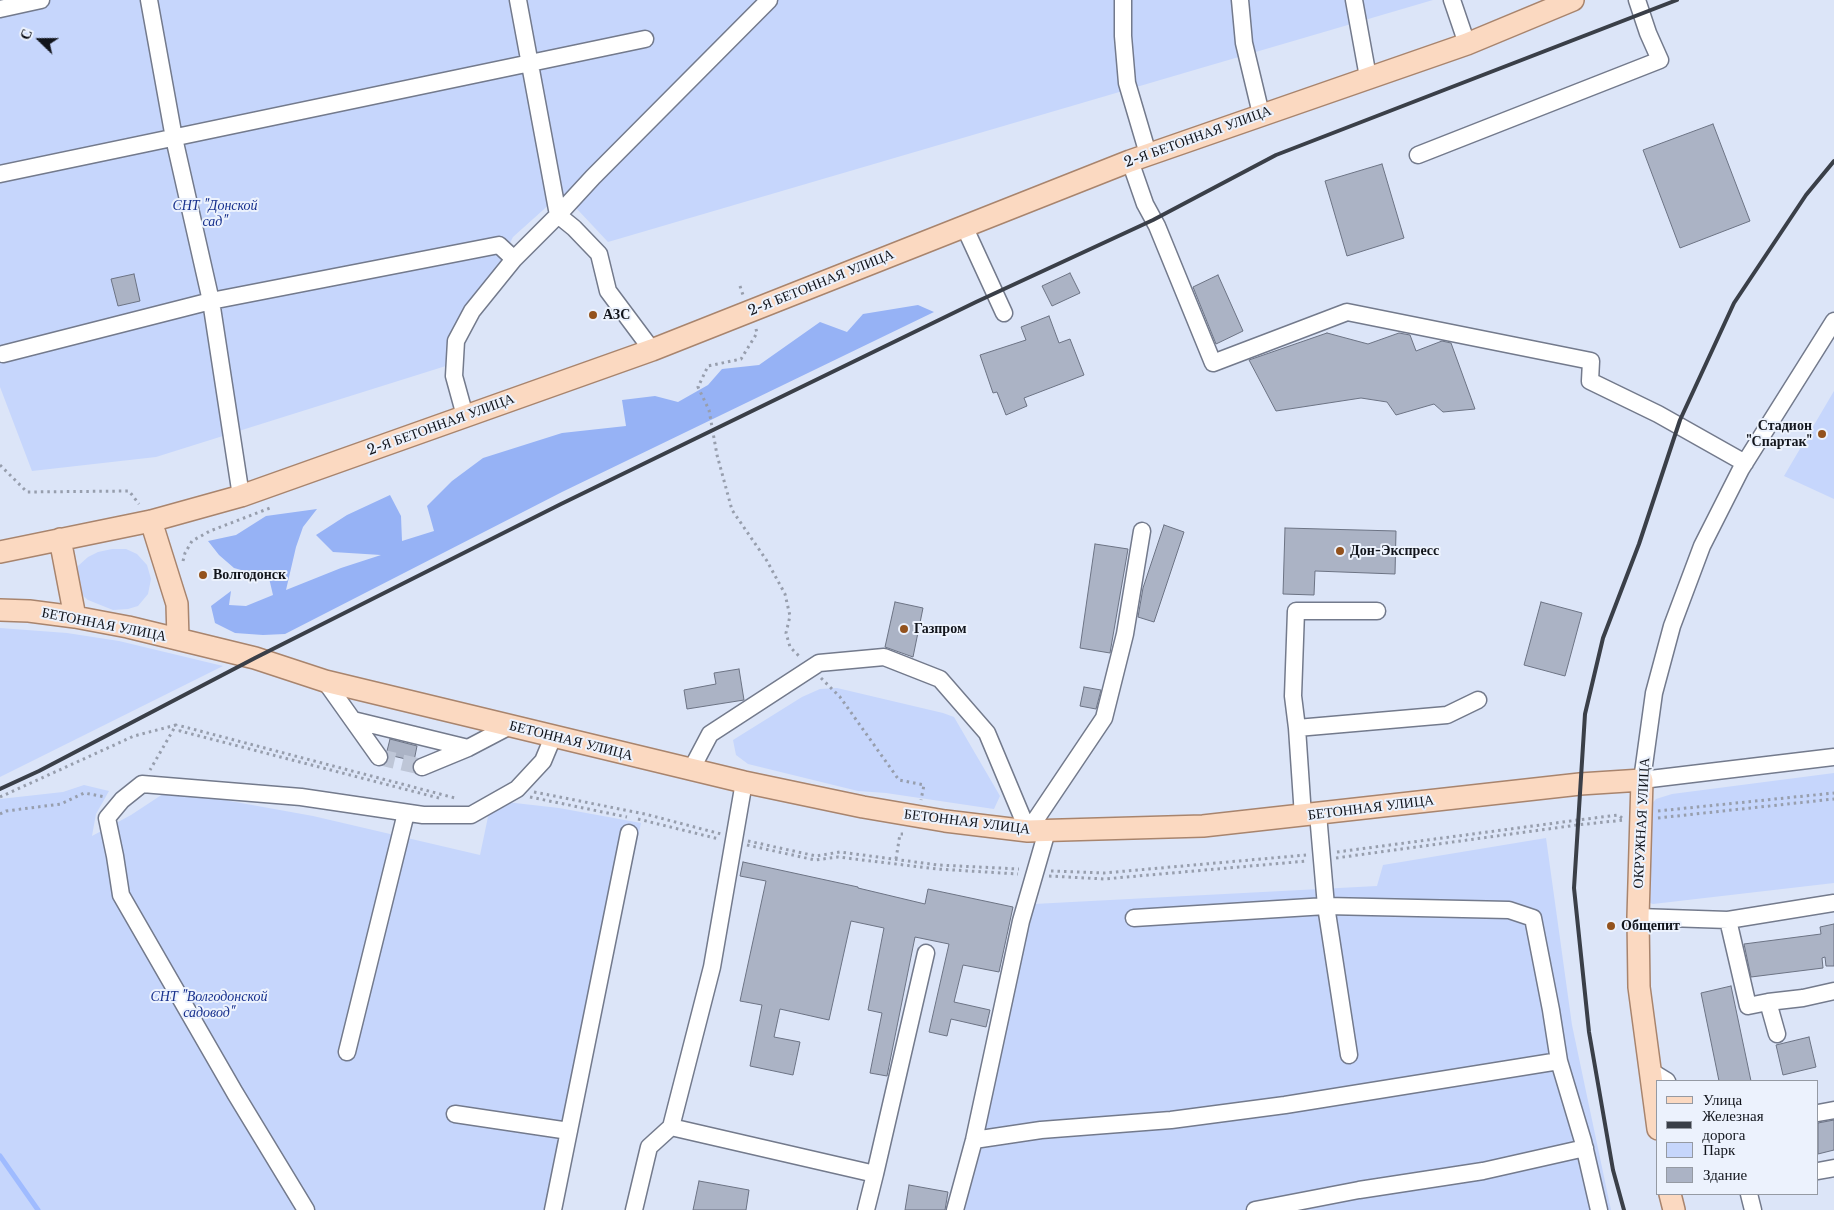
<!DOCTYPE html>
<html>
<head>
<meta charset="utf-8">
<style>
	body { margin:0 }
	#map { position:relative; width:1834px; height:1210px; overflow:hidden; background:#dce5f8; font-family:"Libre Baskerville",serif }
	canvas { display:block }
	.legend { position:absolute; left:1656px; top:1080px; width:162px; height:115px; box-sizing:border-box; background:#ecf2fd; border:1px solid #959aa3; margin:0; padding:6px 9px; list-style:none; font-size:15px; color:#12151c }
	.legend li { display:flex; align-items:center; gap:10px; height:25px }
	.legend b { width:25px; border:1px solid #959aa3 }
	.north { position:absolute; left:15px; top:15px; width:50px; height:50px; -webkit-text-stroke:4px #ecf2fd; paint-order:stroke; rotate:292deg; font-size:14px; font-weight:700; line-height:20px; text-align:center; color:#12151c }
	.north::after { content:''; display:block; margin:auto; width:18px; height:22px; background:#12151c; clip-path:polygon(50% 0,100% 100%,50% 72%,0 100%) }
</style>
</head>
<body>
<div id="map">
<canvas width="1834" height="1210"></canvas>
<ul class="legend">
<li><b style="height:6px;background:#fbd9c1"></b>Улица</li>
<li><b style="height:6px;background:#3a3f48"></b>Железная дорога</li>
<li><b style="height:14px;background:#c6d6fc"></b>Парк</li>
<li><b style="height:14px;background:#abb3c5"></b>Здание</li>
</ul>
<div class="north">С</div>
</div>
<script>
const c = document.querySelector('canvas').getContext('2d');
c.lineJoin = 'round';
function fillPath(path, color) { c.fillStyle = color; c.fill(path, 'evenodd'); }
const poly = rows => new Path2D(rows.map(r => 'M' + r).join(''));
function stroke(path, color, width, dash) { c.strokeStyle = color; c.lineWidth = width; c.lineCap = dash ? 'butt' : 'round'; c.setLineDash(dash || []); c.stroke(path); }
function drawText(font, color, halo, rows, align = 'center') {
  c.font = font + ' "Libre Baskerville",serif'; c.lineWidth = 4; c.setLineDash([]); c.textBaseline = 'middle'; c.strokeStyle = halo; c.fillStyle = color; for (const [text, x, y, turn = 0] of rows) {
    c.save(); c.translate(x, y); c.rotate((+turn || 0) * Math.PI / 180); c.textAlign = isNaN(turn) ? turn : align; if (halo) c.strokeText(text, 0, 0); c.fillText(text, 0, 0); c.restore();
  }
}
fillPath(poly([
	[0,0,1433,0,608,242,562,193,513,237,449,365,156,457,32,471,0,387],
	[1834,391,1834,499,1784,476],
	[112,549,126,549,137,554,147,565,151,579,148,594,138,606,128,609,113,610,88,600,81,594,75,580,78,566,88,557,98,552],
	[0,628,67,633,119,641,223,666,0,777],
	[837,688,943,713,954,717,1000,796,994,809,886,793,858,791,748,764,736,755,733,740,802,697,820,689],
	[1834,773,1834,883,1653,904,1647,902,1650,806,1656,799,1672,794],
	[84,785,109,791,96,814,92,836,131,815,169,790,313,816,480,855,489,812,506,802,559,808,641,823,557,1210,0,1210,0,799,63,792],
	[1546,838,1572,1025,1611,1210,961,1210,1029,918,1034,904,1377,886,1383,865]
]), '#c6d6fc');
fillPath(poly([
	[918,305,934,312,562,492,285,634,263,635,235,633,215,623,211,606,231,591,229,605,246,606,273,595,269,578,234,568,219,555,208,541,236,535,266,516,317,509,303,527,296,547,286,590,341,568,381,555,333,552,316,535,347,515,390,495,401,516,402,541,434,531,427,506,452,481,483,458,562,433,626,426,622,400,655,396,678,402,708,385,722,369,759,365,820,322,847,332,863,314]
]), '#96b2f5');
stroke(poly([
	[0,1156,38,1210]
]), '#9fbbff', 5);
const building = poly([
	[1713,124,1750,221,1680,248,1643,150,1713,124],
	[1382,164,1404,238,1347,256,1325,181,1382,164],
	[1070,273,1080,293,1052,306,1042,286,1070,273],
	[134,274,140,301,118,306,111,279,134,274],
	[1218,275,1243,331,1216,344,1193,287,1218,275],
	[1049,316,1059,343,1070,339,1084,375,1024,398,1027,406,1006,415,997,392,993,393,980,355,1026,340,1021,327,1049,316],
	[1327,333,1368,344,1399,333,1410,335,1416,351,1442,341,1451,343,1475,409,1443,412,1434,404,1396,415,1387,402,1361,398,1276,411,1249,360,1327,333],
	[1164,525,1184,532,1154,622,1138,617,1143,588,1164,525],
	[1285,528,1396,531,1395,574,1315,571,1314,595,1283,594,1285,528],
	[1095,544,1128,549,1110,653,1080,648,1095,544],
	[895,602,923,608,913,657,885,647,895,602],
	[1541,602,1582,613,1565,676,1524,665,1541,602],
	[739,669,744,700,687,709,684,690,716,684,714,673,739,669],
	[1084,687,1101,690,1096,709,1080,706,1084,687],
	[390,739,417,746,414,761,389,755,387,751,390,739],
	[743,862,858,887,858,888,925,904,928,889,1013,907,999,972,963,965,954,1002,990,1010,986,1027,951,1019,947,1036,929,1032,949,944,915,937,887,1076,870,1073,882,1013,868,1010,884,928,851,921,829,1020,780,1009,774,1037,800,1042,793,1075,750,1066,762,1005,740,1001,766,881,740,876,743,862],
	[1834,924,1834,966,1826,966,1825,957,1822,958,1823,968,1751,977,1744,944,1821,934,1820,927,1834,924],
	[1731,986,1751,1081,1719,1081,1701,993,1731,986],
	[1809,1037,1816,1067,1783,1075,1776,1045,1809,1037],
	[1834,1120,1834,1150,1818,1154,1818,1123,1834,1120],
	[699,1181,749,1190,746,1210,693,1210,699,1181],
	[909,1185,948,1192,945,1210,905,1210,909,1185]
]);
fillPath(building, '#abb3c5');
stroke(building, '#6c7384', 1);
stroke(poly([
	[379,757,422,767]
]), '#bec6d7', 16, [16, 8]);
const minor = poly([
	[149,0,174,138,211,301,241,496],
	[518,0,558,215,574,228,599,254,608,291,652,350],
	[1123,0,1123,36,1127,83,1148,154],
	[1240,0,1244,43,1261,114],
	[1354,0,1368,77],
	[1452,0,1467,44],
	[0,9,41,0],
	[1418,155,1660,60,1648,33,1637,0],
	[1130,161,1145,204,1157,226,1213,363,1347,312,1591,361,1590,381,1658,414,1745,463],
	[0,174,645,39],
	[964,226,1004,313],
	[1834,321,1741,469,1702,546,1672,626,1654,693,1642,780,1834,757],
	[3,354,211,301,499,245,514,259],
	[465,416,454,376,456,341,472,311,514,259,558,215,593,177,769,0],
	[325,681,379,757],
	[353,720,468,748],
	[1297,728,1447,715,1478,700],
	[422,767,468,748,510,726],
	[691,770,710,734,819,663,884,657,940,679,987,733,1028,831],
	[744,782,712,967,671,1127,875,1174,926,953],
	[1318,814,1326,906,1349,1055],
	[1303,816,1297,728,1293,696,1296,611,1377,611],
	[1028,831,1104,718,1125,634,1142,531],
	[1638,917,1728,920,1748,1006,1768,1002,1777,1034],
	[1728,920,1834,903],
	[1768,1002,1803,998,1834,991],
	[347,1052,406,813],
	[1559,1061,1583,1141,1599,1210],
	[1649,1070,1667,1081],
	[1818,1113,1834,1110],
	[455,1114,569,1131],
	[974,1140,1041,1130,1171,1120,1285,1105,1559,1061,1551,1010,1533,918,1509,910,1326,906,1134,918],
	[1818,1171,1834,1168],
	[1749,1194,1753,1210],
	[306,1210,235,1093,121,895,115,856,107,818,122,800,142,784,301,797,423,815,471,815,517,789,543,761,553,737],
	[553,1210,629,833],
	[634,1210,649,1147,671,1127],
	[866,1210,875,1174],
	[955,1210,974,1140,1021,921,1047,831],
	[1255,1210,1359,1190,1483,1171,1585,1148]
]);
const major = poly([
	[151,521,177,604,178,639],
	[60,539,75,617],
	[0,552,151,521,241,496,652,350,1130,161,1467,44,1573,0],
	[0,610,29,611,75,617,128,627,255,658,325,681,744,782,863,807,945,821,1028,831,1203,826,1580,784,1642,780,1638,917,1639,987,1658,1129],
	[1670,1194,1674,1210]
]);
stroke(minor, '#737a8c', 19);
stroke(major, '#a8846d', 24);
stroke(poly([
	[740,286,743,295],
	[756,329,757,333,741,359,708,366,698,387,709,410,717,455,732,510,767,561,785,594,790,616,786,633,790,647,801,658],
	[0,465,27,492,129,491,139,504],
	[183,561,185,553,192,541,210,531,270,508],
	[821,678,840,697,899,780,924,785,921,800],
	[534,792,645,814,721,834],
	[0,797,134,736,176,725,150,770],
	[530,797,627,817],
	[439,798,180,731,181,726,455,798],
	[1658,811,1834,793],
	[0,814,6,811,61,804,84,793,105,797],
	[1658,818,1834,799],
	[638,819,719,839],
	[748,841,816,856,840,852,938,865,1019,869],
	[747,845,815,860,838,857,937,869,1018,874],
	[1337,852,1578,820,1618,815,1622,818],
	[1336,858,1577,825,1624,820],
	[896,859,900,834,903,834],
	[1051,871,1104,873,1306,855],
	[1049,876,1104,879,1307,861]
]), '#979ead', 3, [2.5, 4]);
stroke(minor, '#fff', 16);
stroke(major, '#fbd9c1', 21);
stroke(poly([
	[0,789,39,771,255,658,561,504,976,302,1153,220,1276,155,1677,0],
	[1624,1210,1613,1170,1589,1032,1574,888,1585,714,1603,638,1639,544,1680,420,1734,303,1806,195,1834,161]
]), '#3a3f48', 4);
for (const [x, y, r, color] of [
	[593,315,5,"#93521d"],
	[1822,434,5,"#93521d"],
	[1340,551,5,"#93521d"],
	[203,575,5,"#93521d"],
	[904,629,5,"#93521d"],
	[1611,926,5,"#93521d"]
]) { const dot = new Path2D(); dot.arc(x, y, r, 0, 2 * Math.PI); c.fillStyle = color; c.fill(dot); stroke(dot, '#ecf2fd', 2); }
drawText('14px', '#12151c', '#ecf2fd', [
	["2-Я БЕТОННАЯ УЛИЦА",1198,137,-20],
	["2-Я БЕТОННАЯ УЛИЦА",821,283,-22],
	["2-Я БЕТОННАЯ УЛИЦА",441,425,-20],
	["БЕТОННАЯ УЛИЦА",104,625,11],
	["БЕТОННАЯ УЛИЦА",571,741,14],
	["БЕТОННАЯ УЛИЦА",1371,808,-7],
	["БЕТОННАЯ УЛИЦА",967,822,7],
	["ОКРУЖНАЯ УЛИЦА",1642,823,-87]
]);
drawText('italic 14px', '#17308d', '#ecf2fd', [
	["СНТ \"Донской",215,206],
	["сад\"",215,222],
	["СНТ \"Волгодонской",209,997],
	["садовод\"",209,1013]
]);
drawText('bold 14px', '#12151c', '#ecf2fd', [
	["АЗС",603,315],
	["Стадион",1812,426,"right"],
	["\"Спартак\"",1812,442,"right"],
	["Дон-Экспресс",1350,551],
	["Волгодонск",213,575],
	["Газпром",914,629],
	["Общепит",1621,926]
], 'left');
</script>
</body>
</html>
